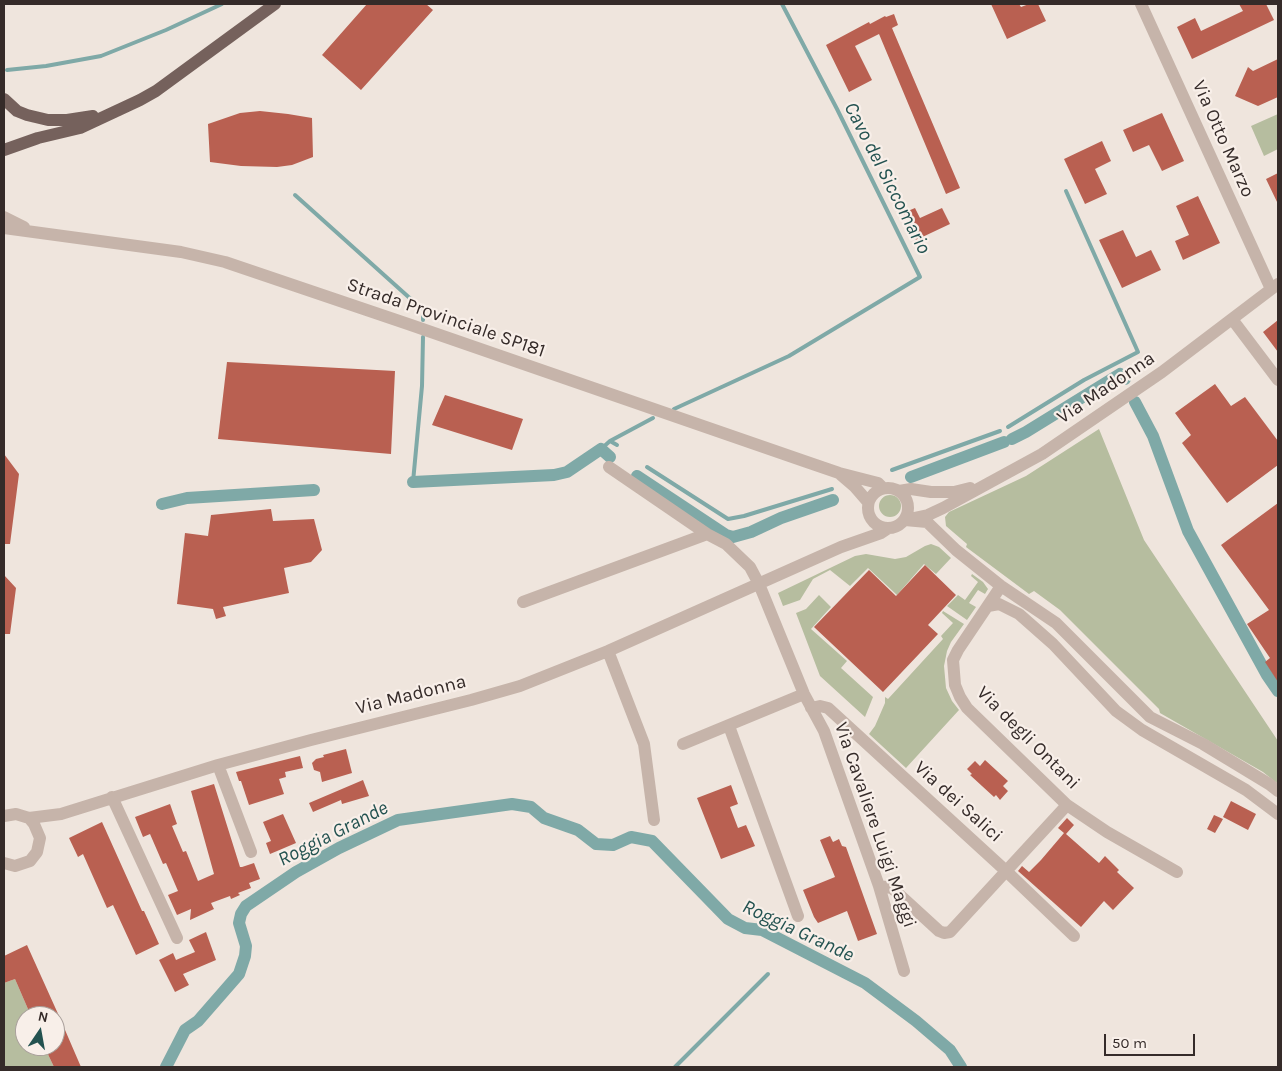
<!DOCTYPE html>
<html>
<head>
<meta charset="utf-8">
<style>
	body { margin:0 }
	#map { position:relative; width:1282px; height:1071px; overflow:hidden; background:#efe5dd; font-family:Karla,sans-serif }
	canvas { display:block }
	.frame { position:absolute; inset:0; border:5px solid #352b29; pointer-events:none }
	.north { position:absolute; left:15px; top:1006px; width:50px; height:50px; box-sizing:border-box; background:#f8efe9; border:1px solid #aaa19c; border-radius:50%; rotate:12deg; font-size:14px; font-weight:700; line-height:20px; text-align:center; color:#352b29 }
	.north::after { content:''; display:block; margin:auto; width:18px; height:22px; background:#235250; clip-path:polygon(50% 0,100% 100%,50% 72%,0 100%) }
	.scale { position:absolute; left:1104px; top:1034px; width:91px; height:22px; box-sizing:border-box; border:2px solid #352b29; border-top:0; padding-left:6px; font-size:15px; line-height:18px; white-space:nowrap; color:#352b29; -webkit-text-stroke:4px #f8efe9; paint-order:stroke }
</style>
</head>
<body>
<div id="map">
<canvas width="1282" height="1071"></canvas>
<div class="frame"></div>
<div class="north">N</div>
<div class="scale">50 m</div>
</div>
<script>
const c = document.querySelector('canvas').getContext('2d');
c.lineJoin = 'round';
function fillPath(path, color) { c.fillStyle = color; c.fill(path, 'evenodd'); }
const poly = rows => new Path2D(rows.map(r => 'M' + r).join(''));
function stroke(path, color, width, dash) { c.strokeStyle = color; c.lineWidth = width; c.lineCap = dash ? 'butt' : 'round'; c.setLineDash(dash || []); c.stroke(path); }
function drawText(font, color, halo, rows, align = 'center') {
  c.font = font + ' Karla,sans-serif'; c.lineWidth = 4.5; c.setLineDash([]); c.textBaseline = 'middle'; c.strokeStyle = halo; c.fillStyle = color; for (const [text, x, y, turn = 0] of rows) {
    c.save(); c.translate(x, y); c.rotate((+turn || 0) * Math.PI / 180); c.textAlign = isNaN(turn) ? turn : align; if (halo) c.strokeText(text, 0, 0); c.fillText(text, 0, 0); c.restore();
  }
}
fillPath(poly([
	[1278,114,1278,149,1264,156,1251,126],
	[1099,429,1144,540,1278,741,1278,784,1263,772,1160,713,1159,709,1060,610,1034,591,1029,594,966,547,967,544,946,526,945,517,949,512,1026,476],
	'879 506a11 11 0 1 1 22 0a11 11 0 1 1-22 0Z',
	[931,544,939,547,951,558,936,574,924,564,897,595,868,568,850,586,830,570,813,579,800,600,783,606,778,593,855,556,866,554,895,559,906,557,925,546],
	[972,574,983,582,988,589,985,594,978,590,969,603,976,607,967,620,947,606,958,595,965,600,978,582,971,576],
	[819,595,831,607,811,629,847,661,841,668,873,697,865,717,820,676,796,613,806,609],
	[943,611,964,624,951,642,947,651,944,666,946,688,952,701,959,710,906,768,869,734,875,726,885,703,885,697,888,699,943,639,941,636,953,623,942,613],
	[15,979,31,1016,25,1016,25,1046,44,1046,54,1067,4,1067,4,983]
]), '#b6bd9f');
stroke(poly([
	[7,70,46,66,101,56,166,30,222,4],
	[295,195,423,310,423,320],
	[674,409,789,356,920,277,837,109,782,4],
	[1008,427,1084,380,1138,352,1066,191],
	[610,441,617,445],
	[601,449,610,441,653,418],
	[647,467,728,519,744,516,832,489],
	[892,470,1000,431],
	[413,482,422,386,423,337],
	[675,1067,768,974]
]), '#7fa9a7', 4);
stroke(poly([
	[1135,402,1153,436,1188,531,1267,675,1278,691],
	[1012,439,1026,432,1120,374,1125,379],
	[637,476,726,535,733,537,751,532,781,518,833,500],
	[911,477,1004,442],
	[413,482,554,475,567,472,601,449,610,457],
	[162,504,187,498,314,490],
	[166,1067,185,1030,198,1021,239,974,245,956,246,946,239,923,241,914,246,906,296,872,339,848,398,820,512,804,531,807,544,818,578,830,596,844,613,845,631,837,652,841,728,919,745,928,762,930,865,983,916,1021,950,1050,961,1067]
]), '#7fa9a7', 12);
fillPath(poly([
	[367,4,426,4,433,10,361,90,322,55],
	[991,4,1019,4,1021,7,1029,4,1038,4,1046,21,1007,39],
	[1239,4,1266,4,1274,20,1192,59,1177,27,1195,18,1201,31,1243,11],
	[894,14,898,25,892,28,960,188,946,194,879,34,855,46,872,80,849,92,826,45,869,22,870,24,885,16,886,17],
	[1278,59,1278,97,1258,106,1235,96,1248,67,1253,71],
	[260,111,288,114,312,118,313,157,292,165,277,167,241,166,210,162,208,124,240,113],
	[1162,113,1184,161,1162,171,1149,145,1133,152,1123,130],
	[1102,141,1111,161,1095,169,1107,194,1085,204,1064,159],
	[1278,173,1278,204,1266,179],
	[1198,196,1220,243,1183,260,1175,241,1189,235,1176,206],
	[915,208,920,218,942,208,950,224,916,240,903,213],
	[1123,230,1136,257,1151,250,1161,270,1122,288,1099,240],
	[1278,320,1278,352,1263,332],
	[227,362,395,371,391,454,218,439],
	[1215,384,1231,406,1245,397,1278,441,1278,465,1227,503,1182,443,1191,435,1175,413],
	[445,395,523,419,512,450,432,425],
	[4,454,19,474,10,544,4,544],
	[1278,503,1278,682,1265,662,1270,658,1247,624,1269,610,1221,545],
	[271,509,273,521,314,519,322,550,311,562,284,568,289,593,223,607,226,616,216,619,213,609,177,604,185,533,208,536,211,515],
	[925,565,956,595,928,625,938,634,883,692,814,627,869,570,896,596],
	[4,575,16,588,10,634,4,634],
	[346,749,352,773,322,782,320,772,314,770,312,763,316,759,324,757,323,755],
	[300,756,303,768,285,772,286,777,279,779,284,794,249,805,241,781,239,781,236,772],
	[985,760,1008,781,1003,786,1008,791,1000,800,996,795,994,797,970,775,972,774,967,769,975,761,980,766],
	[363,780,369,796,342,804,341,800,313,812,309,803],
	[214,784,240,867,242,867,254,863,260,879,249,883,251,888,238,893,240,895,231,899,230,896,211,903,214,909,190,920,191,909,177,915,168,895,178,891,166,863,163,864,150,834,143,837,135,817,170,804,177,824,172,826,183,852,186,851,198,881,214,874,191,791],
	[731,785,738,804,730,807,738,828,746,825,755,846,721,859,697,798],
	[1231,801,1256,814,1248,830,1223,817],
	[283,814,296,843,270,854,266,843,271,841,263,822],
	[1214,815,1223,819,1215,833,1207,829],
	[1067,818,1074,825,1066,834,1099,863,1105,856,1119,870,1117,872,1134,888,1113,910,1104,901,1081,927,1018,871,1022,866,1029,872,1041,860,1064,833,1058,828],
	[102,822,142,911,144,911,159,944,136,955,113,905,107,908,83,854,78,857,69,838],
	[830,836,833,842,839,839,842,846,846,847,877,934,858,941,847,911,818,923,814,917,803,890,835,877,820,840],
	[206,932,216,960,183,974,189,985,175,992,159,960,173,953,176,960,195,952,189,940],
	[27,945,59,1016,81,1067,54,1067,44,1046,55,1046,55,1016,31,1016,15,979,4,983,4,956]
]), '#b96051');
stroke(poly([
	[1141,4,1271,289],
	[4,217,24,227],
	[4,228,181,252,225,262,408,324,804,461,839,473,878,483,883,488],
	[1232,319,1278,380],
	[609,467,707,534,726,544,750,567,759,584,804,694,824,731,879,886,904,971],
	[841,475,855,487,868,502],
	'868 508a20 20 0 1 1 40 0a20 20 0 1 1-40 0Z',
	[899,491,911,489,931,492,954,492,970,488],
	[914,518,928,515,943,508,1042,454,1162,372,1278,284],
	[905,520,927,522,956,550,1001,586,1056,623,1150,717,1203,744,1269,784,1278,791],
	[1001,586,958,650,953,660,955,685,960,697,967,708,1067,805,1107,832,1177,872],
	[523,602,707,534],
	[988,606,999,604,1019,614,1053,644,1116,711,1142,730,1246,790,1278,814],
	[608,651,644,744,654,820],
	[811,708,820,706,828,708,1006,871,1074,936],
	[729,726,798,916],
	[683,744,804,694],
	[218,765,251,852],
	[112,797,177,938],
	[4,816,16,814,29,818,34,824,40,838,37,852,30,861,15,866,4,863],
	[29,818,61,814,218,765,311,740,471,700,520,686,608,651,841,547,881,533,887,529],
	[879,886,892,888,939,931,944,933,950,932,1067,805]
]), '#c6b4aa', 12);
stroke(poly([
	[4,99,17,111,27,115,48,120,67,120,93,116],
	[4,150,38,138,80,128,140,100,156,91,275,4]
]), '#75615c', 12);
drawText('19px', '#352b29', '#f8efe9', [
	["Via Otto Marzo",1223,139,66],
	["Strada Provinciale SP181",446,318,19],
	["Via Madonna",1106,388,-34],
	["Via Madonna",411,695,-14],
	["Via degli Ontani",1028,738,45],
	["Via dei Salici",958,802,42],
	["Via Cavaliere Luigi Maggi",875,825,71]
]);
drawText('italic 20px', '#235250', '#f8efe9', [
	["Cavo del Siccomario",887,178,63],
	["Roggia Grande",333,834,-27],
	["Roggia Grande",798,931,25]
]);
</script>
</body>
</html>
